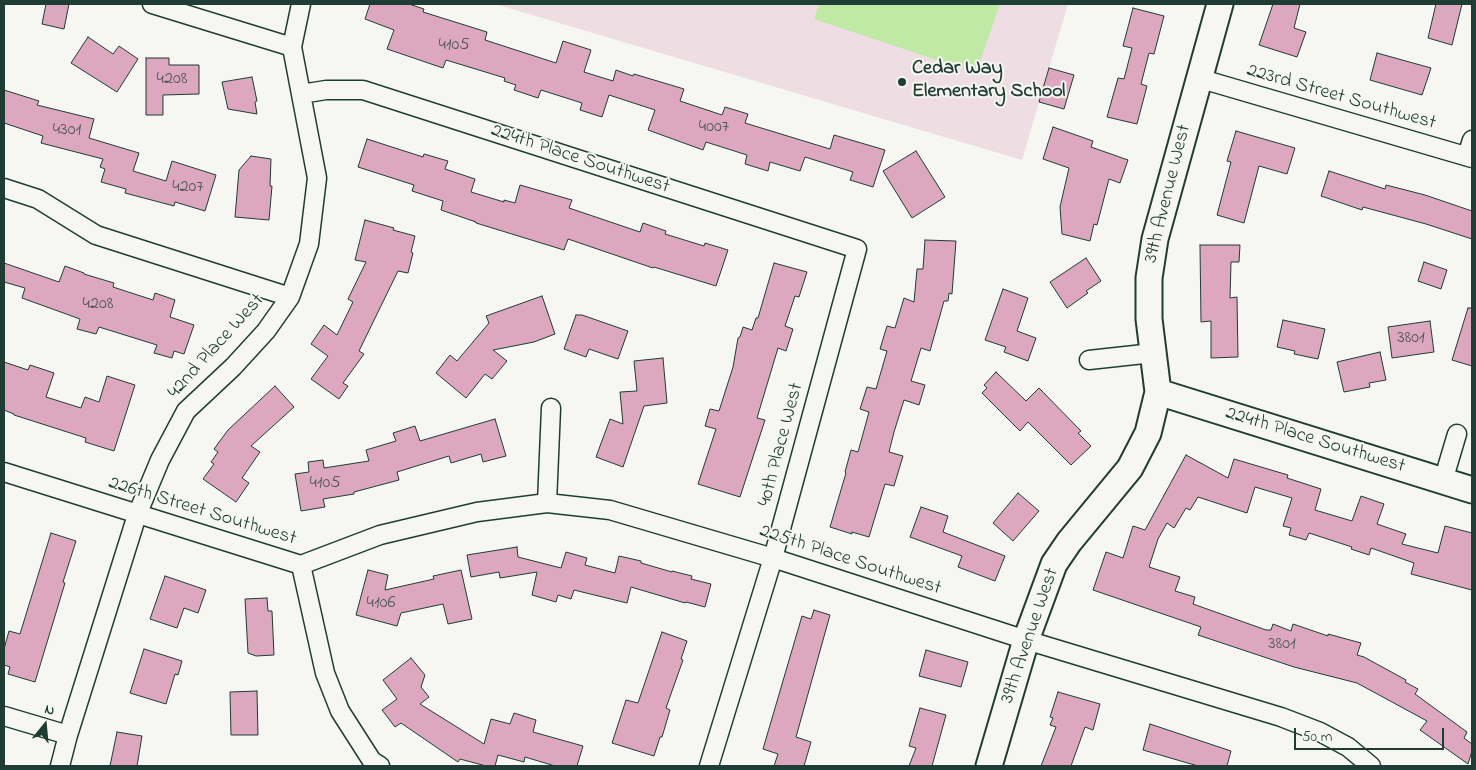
<!DOCTYPE html>
<html>
<head>
<meta charset="utf-8">
<style>
	body { margin:0 }
	#map { position:relative; width:1476px; height:770px; overflow:hidden; background:#f6f6f2; font-family:"Indie Flower",sans-serif }
	canvas { display:block }
	.frame { position:absolute; inset:0; border:5px solid #1f3d34; pointer-events:none }
	.north { position:absolute; left:20px; top:700px; width:50px; height:50px; -webkit-text-stroke:4px #f6f6f2; paint-order:stroke; rotate:17deg; font-size:14px; font-weight:700; line-height:20px; text-align:center; color:#1f3d34 }
	.north::after { content:''; display:block; margin:auto; width:18px; height:22px; background:#1f3d34; clip-path:polygon(50% 0,100% 100%,50% 72%,0 100%) }
	.scale { position:absolute; left:1294px; top:728px; width:150px; height:22px; box-sizing:border-box; border:2px solid #1f3d34; border-top:0; padding-left:6px; font-size:15px; line-height:18px; white-space:nowrap; color:#1f3d34; -webkit-text-stroke:4px #f6f6f2; paint-order:stroke }
</style>
</head>
<body>
<div id="map">
<canvas width="1476" height="770"></canvas>
<div class="frame"></div>
<div class="north">N</div>
<div class="scale">50 m</div>
</div>
<script>
const c = document.querySelector('canvas').getContext('2d');
c.lineJoin = 'round';
function fillPath(path, color) { c.fillStyle = color; c.fill(path, 'evenodd'); }
const poly = rows => new Path2D(rows.map(r => 'M' + r).join(''));
function stroke(path, color, width, dash) { c.strokeStyle = color; c.lineWidth = width; c.lineCap = dash ? 'butt' : 'round'; c.setLineDash(dash || []); c.stroke(path); }
function drawText(font, color, halo, rows, align = 'center') {
  c.font = font + ' "Indie Flower",sans-serif'; c.lineWidth = 4; c.setLineDash([]); c.textBaseline = 'middle'; c.strokeStyle = halo; c.fillStyle = color; for (const [text, x, y, turn = 0] of rows) {
    c.save(); c.translate(x, y); c.rotate((+turn || 0) * Math.PI / 180); c.textAlign = isNaN(turn) ? turn : align; if (halo) c.strokeText(text, 0, 0); c.fillText(text, 0, 0); c.restore();
  }
}
fillPath(poly([
	[495,4,1068,4,1022,160]
]), '#eedee3');
fillPath(poly([
	[819,4,1000,4,976,73,814,19]
]), '#c0e9a5');
const building = poly([
	[46,4,69,4,64,29,42,24,46,4],
	[370,4,409,4,424,9,423,12,487,32,485,40,556,63,563,41,591,50,584,72,613,81,616,70,633,76,634,74,684,89,680,101,722,115,725,107,748,114,745,123,830,149,834,135,885,150,873,187,850,180,853,172,805,157,800,171,770,162,768,171,745,164,747,155,706,142,703,150,648,130,655,110,609,95,602,117,580,110,582,103,541,90,538,98,514,90,516,85,504,81,505,78,446,60,443,68,387,49,394,30,365,19,370,4],
	[1273,4,1300,4,1294,28,1306,32,1297,57,1259,45,1273,4],
	[1436,4,1462,4,1452,45,1428,38,1436,4],
	[1133,8,1164,16,1154,54,1149,53,1141,84,1147,86,1137,124,1107,117,1118,78,1124,79,1132,48,1123,46,1133,8],
	[88,37,113,54,119,46,138,59,117,92,71,63,88,37],
	[1377,53,1431,68,1422,95,1370,80,1377,53],
	[146,58,169,58,169,65,199,65,199,94,163,95,163,115,146,115,146,58],
	[1049,68,1074,75,1064,109,1039,102,1049,68],
	[252,77,257,101,255,102,257,114,228,109,222,82,252,77],
	[4,90,39,101,37,105,94,119,89,138,139,153,133,171,166,181,172,161,216,175,205,211,175,202,174,206,125,193,126,189,101,182,105,169,100,167,103,159,41,143,43,136,4,123,4,90],
	[1053,127,1093,141,1091,147,1128,160,1120,183,1109,179,1097,225,1094,224,1090,241,1062,234,1060,207,1069,168,1043,159,1053,127],
	[1236,131,1295,148,1287,174,1259,166,1244,223,1217,215,1231,162,1227,161,1236,131],
	[367,139,423,157,424,154,448,161,445,169,475,179,471,192,504,202,504,200,515,203,520,185,572,200,569,208,640,232,643,223,666,231,665,234,704,246,705,243,728,250,716,286,654,267,653,268,568,239,564,250,476,223,476,222,441,210,443,201,412,191,414,185,358,167,367,139],
	[916,151,945,197,912,218,883,171,916,151],
	[251,156,271,159,270,186,272,186,269,220,235,217,239,170,251,156],
	[1329,171,1385,189,1386,185,1425,195,1472,211,1472,239,1426,224,1363,207,1362,210,1321,196,1329,171],
	[365,220,394,228,393,230,415,236,411,252,413,253,408,273,398,271,359,351,364,354,343,383,348,386,339,399,311,379,328,356,311,344,324,325,337,335,353,302,348,299,366,262,355,260,365,220],
	[925,240,956,241,952,294,949,293,948,301,944,301,930,351,921,348,911,381,925,385,919,405,904,400,894,432,889,452,903,456,894,486,885,484,869,537,852,532,852,534,830,527,846,473,845,472,851,450,858,452,869,412,860,409,867,387,876,389,887,351,880,349,887,326,895,328,904,298,914,302,917,269,923,269,925,240],
	[1200,245,1240,245,1239,262,1231,262,1230,298,1237,297,1238,357,1211,358,1211,321,1201,322,1200,245],
	[1086,258,1101,281,1086,291,1088,293,1067,308,1050,282,1086,258],
	[1424,262,1447,270,1441,289,1418,281,1424,262],
	[4,263,59,282,65,266,84,273,84,274,114,283,113,287,153,300,155,293,175,300,170,317,194,325,184,354,174,351,172,358,154,353,157,345,99,327,96,334,77,329,80,319,22,298,25,288,4,282,4,263],
	[774,263,807,272,799,297,795,296,785,326,793,329,786,351,778,348,757,418,765,420,740,497,698,484,716,429,705,426,710,409,719,411,733,367,738,338,740,337,743,327,752,330,756,318,758,318,774,263],
	[1003,289,1028,298,1017,331,1036,338,1028,361,1004,352,1006,347,985,340,1003,289],
	[542,296,555,334,534,342,493,350,507,361,492,379,485,374,466,398,436,373,450,355,457,361,489,323,486,316,542,296],
	[1468,308,1472,308,1472,366,1452,360,1468,308],
	[576,315,582,315,628,331,618,359,589,349,586,357,564,349,576,315],
	[1283,320,1325,329,1318,359,1294,354,1295,351,1277,347,1283,320],
	[1430,321,1434,352,1392,358,1388,327,1430,321],
	[1380,352,1386,380,1369,383,1370,387,1344,392,1337,362,1380,352],
	[663,358,667,403,644,406,623,467,596,457,610,419,623,424,620,392,637,391,634,361,663,358],
	[4,362,28,370,30,365,54,373,46,397,81,408,85,397,99,402,107,376,135,385,114,451,85,442,86,438,14,415,14,414,4,410,4,362],
	[996,372,1026,401,1039,388,1081,431,1078,433,1091,446,1071,465,1028,422,1020,431,982,393,987,388,984,385,996,372],
	[275,386,294,407,251,446,260,452,242,478,249,483,236,502,203,479,214,464,211,462,218,452,214,449,228,430,275,386],
	[495,419,506,456,483,462,481,454,451,463,449,456,397,472,399,480,354,492,354,494,323,499,325,507,301,511,295,474,309,472,308,462,323,460,324,468,369,461,366,450,396,441,393,433,415,426,420,441,495,419],
	[1186,455,1228,478,1234,459,1288,475,1287,478,1321,489,1315,510,1352,521,1361,496,1384,504,1377,524,1406,534,1402,544,1438,553,1445,526,1472,533,1472,590,1411,574,1414,563,1371,548,1369,555,1351,549,1352,547,1309,533,1306,540,1289,535,1291,528,1283,526,1292,498,1255,487,1247,513,1198,497,1190,510,1186,508,1174,528,1167,523,1158,539,1149,567,1180,577,1175,591,1195,597,1193,604,1266,630,1271,630,1273,624,1291,631,1293,624,1328,636,1328,634,1361,643,1357,655,1364,657,1406,680,1405,682,1418,689,1415,694,1467,732,1464,738,1472,744,1472,751,1468,764,1420,730,1427,721,1357,683,1294,667,1198,635,1201,627,1093,590,1106,552,1123,558,1133,526,1145,530,1186,455],
	[1018,493,1039,511,1013,541,993,523,1018,493],
	[921,507,948,516,943,532,1005,556,995,581,958,567,962,556,910,537,921,507],
	[51,533,76,541,63,582,65,583,35,682,8,674,10,667,4,665,4,649,9,631,20,634,51,533],
	[517,547,518,557,561,568,566,552,587,558,585,565,615,573,619,556,641,561,641,563,672,572,672,571,692,576,691,579,711,584,705,607,686,602,685,603,631,587,627,603,574,590,571,599,558,595,556,602,532,595,537,572,500,578,499,572,471,577,467,555,517,547],
	[368,570,388,575,385,590,434,579,433,576,461,570,472,619,448,624,443,604,401,613,397,626,356,615,368,570],
	[165,576,206,590,198,613,184,608,177,628,150,619,165,576],
	[267,598,268,611,272,611,274,655,256,656,248,653,245,599,267,598],
	[814,610,830,615,796,737,811,742,804,766,774,766,778,754,763,749,802,616,811,619,814,610],
	[662,632,687,641,681,659,683,660,666,708,670,710,662,737,660,737,654,756,612,743,626,700,638,703,662,632],
	[144,649,182,661,178,675,175,674,166,704,130,693,144,649],
	[926,650,968,662,961,687,919,676,926,650],
	[411,658,425,675,421,687,429,697,420,704,484,744,491,719,510,724,514,713,536,720,533,732,583,746,577,766,555,766,525,757,524,762,498,755,495,766,486,766,460,759,458,762,401,723,395,727,382,710,397,699,383,680,411,658],
	[257,691,258,735,231,735,230,692,257,691],
	[1058,692,1100,704,1093,730,1085,727,1071,766,1041,766,1056,727,1050,725,1053,718,1050,717,1058,692],
	[920,708,946,715,932,766,909,766,916,748,909,746,920,708],
	[1150,724,1231,751,1227,766,1198,766,1143,750,1150,724],
	[117,732,142,736,137,766,110,766,117,732]
]);
fillPath(building, '#dca7bf');
stroke(building, '#1f3d34', 1);
const street = poly([
	[152,4,292,47],
	[1198,78,1472,158],
	[301,94,326,90,363,90,857,249,773,558,709,766],
	[1467,156,1472,140],
	[4,188,38,199,96,235,290,297],
	[1089,360,1153,353],
	[4,472,301,565,325,673,340,711,372,761,380,766],
	[1443,481,1457,434],
	[547,503,551,408],
	[301,565,380,535,477,512,547,503,610,510,773,558,1026,640,1281,717,1320,732,1348,747,1371,766],
	[4,716,68,735],
	[60,766,68,735,137,515,160,460,186,411,233,367,266,331,290,297,309,244,317,178,292,47,301,4]
]);
const secondary = poly([
	[1158,392,1472,490],
	[989,766,1026,640,1054,564,1069,542,1130,468,1148,433,1158,392,1149,319,1149,278,1155,239,1220,4]
]);
stroke(street, '#1f3d34', 21);
stroke(secondary, '#1f3d34', 29);
stroke(street, '#f6f6f2', 18);
stroke(secondary, '#f6f6f2', 25);
for (const [x, y, r, color] of [
	[902,82,5,"#1f3d34"]
]) { const dot = new Path2D(); dot.arc(x, y, r, 0, 2 * Math.PI); c.fillStyle = color; c.fill(dot); stroke(dot, '#f6f6f2', 2); }
drawText('18px', '#4e5857', null, [
	["4105",454,46],
	["4208",172,80],
	["4007",714,128],
	["4301",67,131],
	["4207",188,188],
	["4208",98,305],
	["3801",1411,339],
	["4105",325,484],
	["4106",381,604],
	["3801",1282,645]
]);
drawText('bold 20px', '#1f3d34', '#f6f6f2', [
	["Cedar Way",912,70],
	["Elementary School",912,93]
], 'left');
drawText('20px', '#1f3d34', '#f6f6f2', [
	["223rd Street Southwest",1341,98,16],
	["224th Place Southwest",580,160,18],
	["39th Avenue West",1169,194,-76],
	["42nd Place West",217,347,-48],
	["224th Place Southwest",1315,441,17],
	["40th Place West",782,445,-75],
	["226th Street Southwest",202,512,17],
	["225th Place Southwest",850,561,18],
	["39th Avenue West",1031,636,-71]
]);
</script>
</body>
</html>
